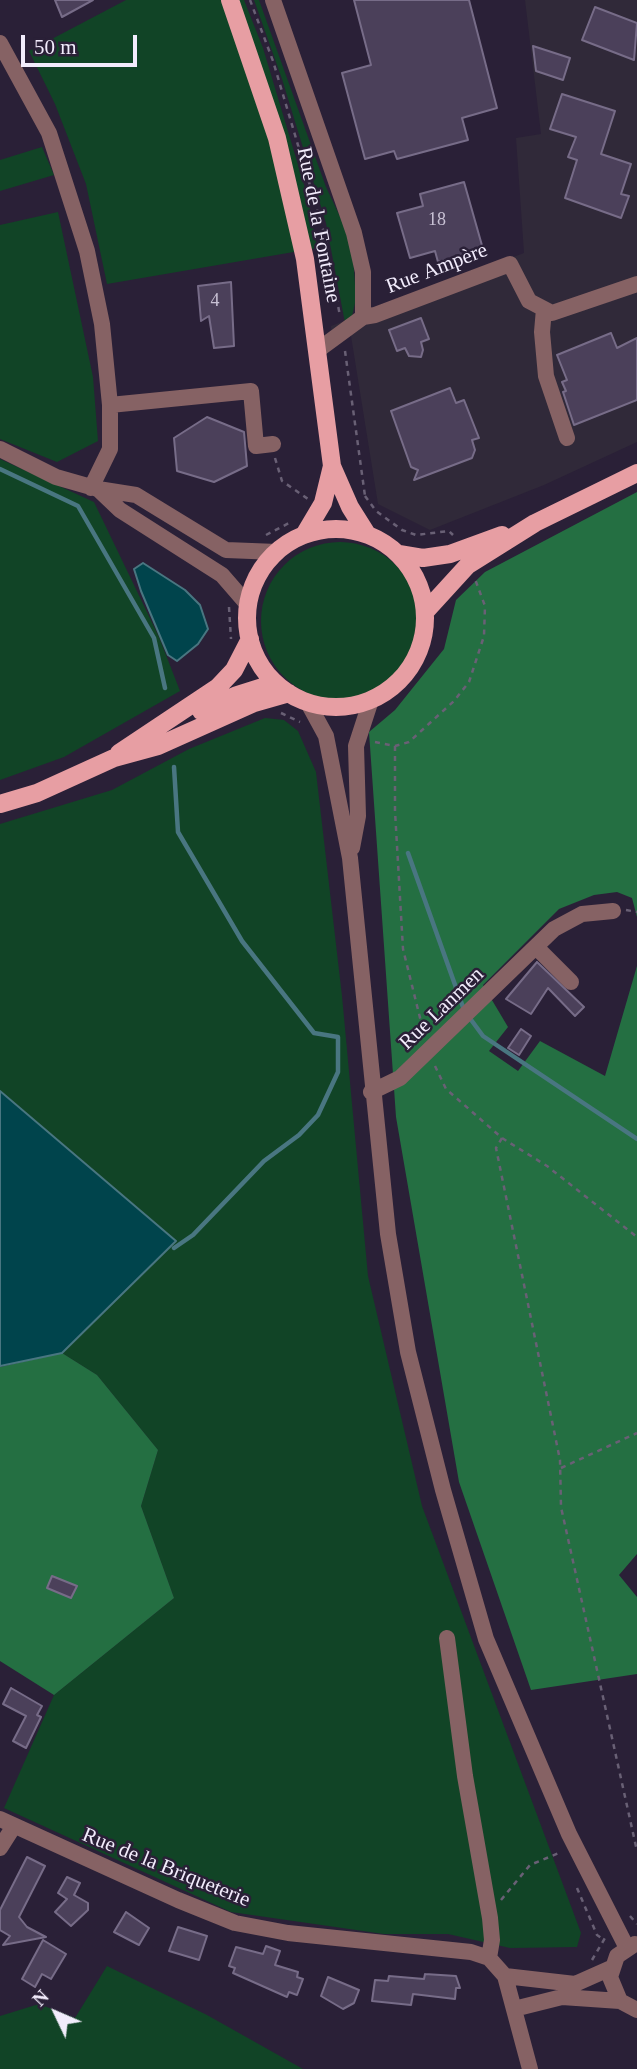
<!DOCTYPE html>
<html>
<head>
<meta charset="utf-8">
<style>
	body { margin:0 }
	#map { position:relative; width:637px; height:2069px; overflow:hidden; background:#2a2037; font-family:Georgia,serif }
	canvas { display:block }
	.north { position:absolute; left:21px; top:1978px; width:70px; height:70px; -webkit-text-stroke:5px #2a2037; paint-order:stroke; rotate:314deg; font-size:19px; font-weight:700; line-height:28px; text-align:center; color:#f2ecfc }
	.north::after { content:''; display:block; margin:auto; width:24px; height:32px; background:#f2ecfc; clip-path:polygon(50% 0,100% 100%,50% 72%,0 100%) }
	.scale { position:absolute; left:21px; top:35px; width:116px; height:32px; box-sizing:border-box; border:4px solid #f2ecfc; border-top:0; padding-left:9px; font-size:21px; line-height:24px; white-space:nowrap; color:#f2ecfc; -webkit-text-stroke:5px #2a2037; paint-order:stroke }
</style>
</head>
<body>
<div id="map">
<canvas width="637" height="2069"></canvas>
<div class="north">N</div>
<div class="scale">50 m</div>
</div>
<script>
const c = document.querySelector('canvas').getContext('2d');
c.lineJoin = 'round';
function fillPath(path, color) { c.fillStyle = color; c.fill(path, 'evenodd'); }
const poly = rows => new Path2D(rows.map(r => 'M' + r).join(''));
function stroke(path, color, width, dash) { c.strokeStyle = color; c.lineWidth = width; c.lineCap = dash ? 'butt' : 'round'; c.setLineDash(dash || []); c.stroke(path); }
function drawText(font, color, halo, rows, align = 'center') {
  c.font = font + ' Georgia,serif'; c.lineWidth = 5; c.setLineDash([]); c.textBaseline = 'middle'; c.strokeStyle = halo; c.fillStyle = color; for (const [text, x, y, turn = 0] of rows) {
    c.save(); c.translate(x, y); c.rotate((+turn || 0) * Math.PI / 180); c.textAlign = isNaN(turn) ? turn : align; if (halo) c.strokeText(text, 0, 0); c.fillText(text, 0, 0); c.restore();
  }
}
fillPath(poly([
	[525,0,637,0,637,442,544,485,430,530,378,504,351,336,332,345,331,326,524,253,516,138,541,134]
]), '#302939');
fillPath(poly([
	[126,0,244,0,263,48,308,198,317,248,107,284,86,184,55,104,29,51],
	[254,0,259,0,326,187,352,242,356,299,352,316,345,323,326,223,282,79],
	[42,147,54,175,0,191,0,160],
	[58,212,93,377,98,441,57,462,0,439,0,225],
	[0,459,94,502,159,637,180,691,64,757,0,780],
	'261 621a79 79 0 1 1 158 0a79 79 0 1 1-158 0Z',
	[265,718,284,720,298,731,316,772,342,996,368,1276,422,1506,581,1933,577,1947,510,1948,448,1934,384,1934,231,1912,4,1808,54,1695,174,1598,141,1506,158,1450,97,1375,62,1353,176,1241,0,1091,0,824,112,790,189,749],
	[107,1966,207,2015,303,2069,0,2069,0,2016,39,2004,75,2018]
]), '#114426');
fillPath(poly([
	[637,492,637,917,632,898,617,892,594,895,559,909,483,985,508,1027,489,1051,518,1071,540,1041,605,1076,637,966,637,1554,619,1575,637,1597,637,1674,531,1690,459,1482,396,1117,369,732,395,710,444,649,456,600,485,572],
	[62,1353,97,1375,158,1450,141,1506,174,1598,54,1695,0,1661,0,1367]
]), '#246f42');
const water = poly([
	[143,563,185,590,200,605,208,629,198,644,177,661,168,655,141,591,134,569,143,563],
	[0,1091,176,1241,62,1353,0,1366,0,1091]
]);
fillPath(water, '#00444c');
stroke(water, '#497681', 2);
stroke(poly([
	[0,469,78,506,154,638,165,688],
	[408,853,464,1010],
	[469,1017,483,1036,637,1139],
	[174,1248,193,1235,264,1161,299,1135,318,1115,338,1072,338,1037,314,1033,242,941,178,832,174,767]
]), '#497681', 4.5);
const building = poly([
	[55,0,93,0,62,17,55,0],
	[354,0,469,0,497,108,462,118,468,140,397,159,394,151,365,159,342,73,371,65,354,0],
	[595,7,637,23,634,60,582,40,595,7],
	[533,46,570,58,563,80,536,71,533,46],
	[562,94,615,111,601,154,631,164,621,194,629,196,621,218,565,198,577,160,568,157,576,137,550,129,562,94],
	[464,182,483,249,438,262,435,251,410,258,397,213,423,206,420,194,464,182],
	[231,282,234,346,214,348,209,316,201,321,198,286,231,282],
	[421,318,429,339,421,342,423,350,421,357,409,356,405,348,397,351,389,330,421,318],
	[611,333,617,348,637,338,637,400,574,425,563,392,566,391,562,382,567,380,557,355,611,333],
	[450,388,456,403,464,400,479,438,472,440,475,450,472,458,414,480,418,470,411,467,391,411,450,388],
	[207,417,244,432,247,466,214,482,177,471,174,438,207,417],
	[537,962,584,1007,575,1016,548,988,531,1014,506,999,537,962],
	[521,1029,531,1036,519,1055,508,1048,521,1029],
	[52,1576,77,1586,71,1598,47,1588,52,1576],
	[11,1688,42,1706,37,1715,41,1717,26,1748,13,1741,26,1716,3,1704,11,1688],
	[27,1857,45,1866,19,1917,27,1927,46,1937,3,1945,10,1936,0,1930,0,1910,27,1857],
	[67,1877,80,1883,74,1895,88,1903,88,1910,71,1926,55,1912,67,1899,58,1893,67,1877],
	[126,1912,149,1928,139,1945,114,1932,126,1912],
	[178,1927,207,1936,199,1960,169,1951,178,1927],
	[43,1940,66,1954,51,1979,42,1974,35,1987,22,1979,43,1940],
	[266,1946,280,1951,275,1965,298,1972,297,1977,303,1979,297,1995,289,1992,287,1997,233,1973,235,1968,229,1966,236,1947,263,1954,266,1946],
	[425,1974,456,1976,460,1988,456,1988,455,1999,413,1994,411,2005,372,2001,375,1980,388,1981,389,1976,424,1979,425,1974],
	[328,1977,359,1990,354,2003,343,2009,321,1996,328,1977]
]);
fillPath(building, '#4b405a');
stroke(building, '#776c88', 2);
stroke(poly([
	[250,0,273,61,325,236,340,316],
	[345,351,365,496],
	[275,458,282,481,308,499],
	[365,496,376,511,402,530,416,535,449,531,453,535],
	[266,535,291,522],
	[229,607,231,639],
	[281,713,300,722],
	[375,742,395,746,409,742,454,701,469,682,484,636,485,606,475,579],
	[395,746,395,811,403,949,424,1034],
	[626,910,637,912],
	[435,1066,446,1089,502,1138,547,1166,637,1237],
	[502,1138,496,1148,560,1460,561,1507,637,1851],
	[561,1468,637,1433],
	[577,1888,597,1935,603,1939],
	[501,1900,530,1865,559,1853],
	[630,1916,637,1924],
	[592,1960,605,1938]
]), '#696075', 2.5, [5, 5]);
stroke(poly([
	[273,0,354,233,363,272,363,317],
	[0,43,49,133,87,251,102,324,110,405,110,449,91,488],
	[544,309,542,332,546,376,567,438],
	[318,350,363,317,375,315,510,264,529,301,552,313,637,284],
	[110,405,251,391,256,446,273,444],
	[0,449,56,477,98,489,136,495,226,550,277,552],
	[98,489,120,510,222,575,248,605],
	[308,703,326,736,350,858,388,1234,408,1352,443,1490,486,1639,569,1834,627,1948],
	[352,848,358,816,356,746,371,700],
	[536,947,571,982],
	[371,1092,400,1078,554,929,582,914,613,911],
	[447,1638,465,1776,490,1918,492,1940,489,1958],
	[0,1819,178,1900,235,1923,288,1933,471,1952,489,1958,505,1976,530,2069],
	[0,1848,14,1826],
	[635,1944,617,1956,610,1977,620,2001,637,2010],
	[505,1976,575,1984,611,1968],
	[514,2009,562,1997,620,2001]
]), '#866264', 16);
stroke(poly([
	[230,0,277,138,305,259,332,466,350,507,367,534],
	'247 618a89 89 0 1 1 178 0a89 89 0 1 1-178 0Z',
	[304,535,323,503,332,466],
	[399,554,423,558,450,554,502,535],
	[426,611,468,565,535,523,637,473],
	[201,711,237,695,275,683],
	[119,753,218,687,234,670,250,639],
	[0,804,37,793,114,758,158,746,254,703,289,693]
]), '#e79ea3', 18);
drawText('18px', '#c8c1d4', null, [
	["18",437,220],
	["4",215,301]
]);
drawText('21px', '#f2ecfc', '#2a2037', [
	["Rue de la Fontaine",318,225,79],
	["Rue Ampère",437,269,-21],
	["Rue Lanmen",442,1009,-44],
	["Rue de la Briqueterie",166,1868,22]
]);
</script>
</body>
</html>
